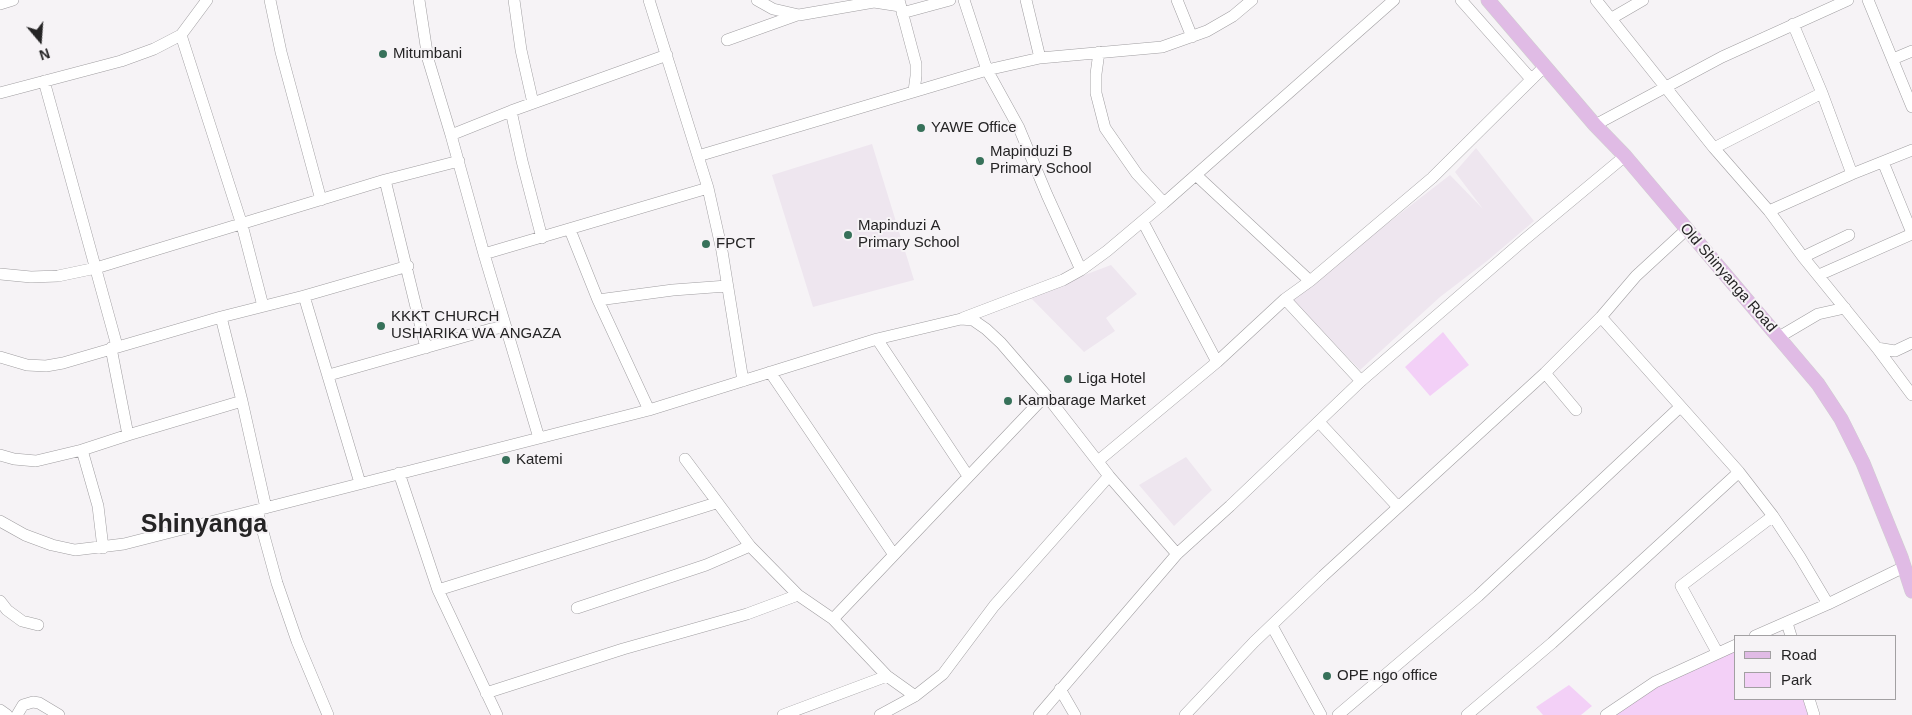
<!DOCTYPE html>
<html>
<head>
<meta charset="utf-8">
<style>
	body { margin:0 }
	#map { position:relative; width:1912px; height:715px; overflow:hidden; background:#f6f3f6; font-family:Arial,sans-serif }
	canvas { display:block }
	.legend { position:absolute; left:1734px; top:635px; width:162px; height:65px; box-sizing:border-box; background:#f6f3f6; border:1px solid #a2a0a2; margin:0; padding:6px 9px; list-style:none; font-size:15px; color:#252425 }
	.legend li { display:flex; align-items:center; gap:10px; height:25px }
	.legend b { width:25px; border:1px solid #a2a0a2 }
	.north { position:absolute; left:15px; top:15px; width:50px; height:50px; -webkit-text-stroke:4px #f6f3f6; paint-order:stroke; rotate:162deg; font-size:14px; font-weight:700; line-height:20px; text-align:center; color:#252425 }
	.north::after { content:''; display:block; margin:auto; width:18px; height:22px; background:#252425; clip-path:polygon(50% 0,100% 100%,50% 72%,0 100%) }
</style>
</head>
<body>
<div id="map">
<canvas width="1912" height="715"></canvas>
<ul class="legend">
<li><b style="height:6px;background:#e0bbe5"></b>Road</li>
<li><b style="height:14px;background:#f3d0f7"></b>Park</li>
</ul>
<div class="north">N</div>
</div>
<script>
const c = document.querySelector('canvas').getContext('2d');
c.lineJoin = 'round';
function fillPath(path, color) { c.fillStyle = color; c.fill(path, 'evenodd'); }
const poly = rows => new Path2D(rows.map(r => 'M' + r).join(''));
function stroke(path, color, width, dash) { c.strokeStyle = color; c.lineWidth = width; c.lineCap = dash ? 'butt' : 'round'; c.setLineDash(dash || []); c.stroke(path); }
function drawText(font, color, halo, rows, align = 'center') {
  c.font = font + ' Arial,sans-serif'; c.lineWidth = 4; c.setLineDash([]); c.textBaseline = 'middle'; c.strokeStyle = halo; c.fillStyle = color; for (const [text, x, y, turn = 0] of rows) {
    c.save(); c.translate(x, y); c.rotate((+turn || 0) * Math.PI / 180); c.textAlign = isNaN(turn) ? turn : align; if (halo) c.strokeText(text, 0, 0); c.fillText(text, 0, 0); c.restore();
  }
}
fillPath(poly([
	[872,144,914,280,813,307,772,175],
	[1476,148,1534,221,1487,261,1440,297,1360,370,1291,298,1450,175,1483,209,1455,172],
	[1111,265,1137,294,1106,318,1115,331,1084,352,1029,296],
	[1186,457,1212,490,1174,526,1139,485]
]), '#eee6ef');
fillPath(poly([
	[1443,332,1469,365,1430,396,1405,367],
	[1736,645,1736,699,1803,699,1808,715,1606,715,1642,690],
	[1569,685,1592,706,1581,715,1543,715,1536,707]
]), '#f3d0f7');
const minor = poly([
	[270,0,281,52,321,200],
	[419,0,428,59,451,135,484,254,539,438],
	[514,0,521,50,533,103],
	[649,0,708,188,722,251,743,381],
	[757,0,773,9,799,15,874,2,900,6],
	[899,0,916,64,916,76,914,91],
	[964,0,987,70,1019,128,1047,195,1081,270],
	[1026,0,1040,58],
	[1177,0,1192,37],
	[1461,0,1531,79],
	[1596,0,1714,148,1769,211,1803,257,1877,348,1895,351,1912,343],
	[1868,0,1912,107],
	[0,4,13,0],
	[902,13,950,0],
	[1612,18,1643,0],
	[1793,24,1822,93,1852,174],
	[181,35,242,225,263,306],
	[727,40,797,15],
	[1099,52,1096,74,1096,93,1105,128,1137,174,1164,203],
	[1893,59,1912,51],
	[44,81,117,346],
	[0,93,121,61,154,49,181,35,207,0],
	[511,111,522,161,542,238],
	[1595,125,1722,57,1848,0],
	[451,135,511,111,667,55],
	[1714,148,1822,93],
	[698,156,987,70,1040,58,1162,47,1207,31,1233,16,1252,0],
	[1883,162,1912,233],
	[1196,175,1310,281],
	[385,180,426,348],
	[1769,211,1852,174,1912,150],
	[1143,222,1217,362],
	[570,230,598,300,649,410],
	[484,254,708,188],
	[1803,257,1849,235],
	[0,274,31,277,58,276,96,268,385,180,459,161],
	[1819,275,1912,234],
	[304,296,360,483],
	[1285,299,1361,381],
	[598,300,673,290,727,286],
	[221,317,242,401,266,508],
	[1601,317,1739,472,1773,516,1800,557,1828,604],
	[963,318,1063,280,1081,270,1107,251,1164,203,1394,0],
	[1779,337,1818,314,1845,308],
	[877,339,968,476],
	[111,348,128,435],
	[1877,348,1912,395],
	[0,357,27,365,46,366,63,363,221,317,304,296,408,266],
	[770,372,894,555],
	[1545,373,1576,410],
	[329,375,491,329,505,327],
	[1319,422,1398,507],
	[82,450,98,506,103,548],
	[0,455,14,459,36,461,82,450,128,435,242,401],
	[685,459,750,546,798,595,833,619,887,676,915,696],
	[1098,461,1217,362,1285,299,1310,281,1432,178,1545,66],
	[399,473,438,590,497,715],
	[257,510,277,583,297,641,328,715],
	[0,521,25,535,52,545,75,550,124,544,649,410,877,339,961,319,973,320,986,329,1001,343,1046,395,1109,476,1177,554],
	[438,590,716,503],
	[0,601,7,610,22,621,38,625],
	[577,608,706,565,750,546],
	[833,619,1046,395],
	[1787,623,1791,636],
	[1272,626,1321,715],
	[1755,636,1828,604,1904,567],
	[1717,652,1681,586,1773,516],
	[1060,689,1075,715],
	[486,693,623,649,747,614,798,595],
	[1809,699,1814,715],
	[0,710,7,715],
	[17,715,23,705,33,702,39,703,59,715],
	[783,715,887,676],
	[880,715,915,696,943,674,994,606,1109,476],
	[1039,715,1177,554,1230,506,1361,381,1524,240,1625,156],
	[1185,715,1254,642,1323,576,1545,373,1601,317,1636,276,1687,229],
	[1338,715,1478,596,1680,407],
	[1467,715,1552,643,1739,472],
	[1606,715,1655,682,1736,645]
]);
const major = poly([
	[1488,0,1595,125,1625,156,1818,384,1841,419,1863,463,1901,557,1912,591]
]);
stroke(minor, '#a09ea1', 12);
stroke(major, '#cfcfcf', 15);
stroke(minor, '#fff', 11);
stroke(major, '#e0bbe5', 14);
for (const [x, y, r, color] of [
	[383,54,5,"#37715a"],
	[921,128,5,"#37715a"],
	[980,161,5,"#37715a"],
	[848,235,5,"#37715a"],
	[706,244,5,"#37715a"],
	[381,326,5,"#37715a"],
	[1068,379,5,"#37715a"],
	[1008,401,5,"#37715a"],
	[506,460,5,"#37715a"],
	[1327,676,5,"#37715a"]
]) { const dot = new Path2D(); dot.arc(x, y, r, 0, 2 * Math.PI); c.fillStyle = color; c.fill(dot); stroke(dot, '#f6f3f6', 2); }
drawText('15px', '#252425', '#f6f3f6', [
	["Mitumbani",393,54],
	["YAWE Office",931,128],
	["Mapinduzi B",990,152],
	["Primary School",990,169],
	["Mapinduzi A",858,226],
	["Primary School",858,243],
	["FPCT",716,244],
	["KKKT CHURCH",391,317],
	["USHARIKA WA ANGAZA",391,334],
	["Liga Hotel",1078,379],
	["Kambarage Market",1018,401],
	["Katemi",516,460],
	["OPE ngo office",1337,676]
], 'left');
drawText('15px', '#252425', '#f6f3f6', [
	["Old Shinyanga Road",1728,278,49]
]);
drawText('bold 25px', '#252425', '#f6f3f6', [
	["Shinyanga",204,525]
]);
</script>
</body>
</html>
